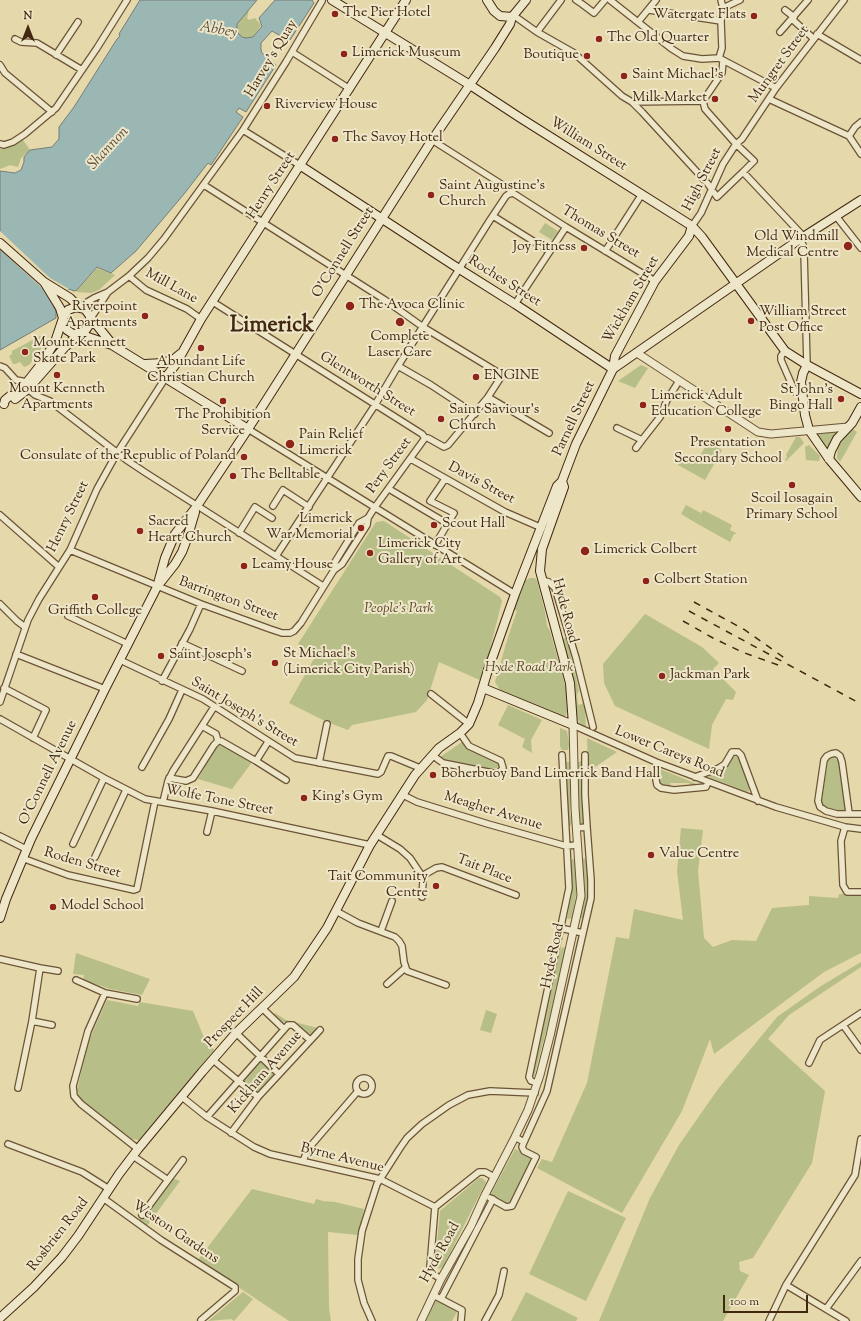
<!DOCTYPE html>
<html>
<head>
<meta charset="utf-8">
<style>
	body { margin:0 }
	#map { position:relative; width:861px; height:1321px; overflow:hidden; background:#e5d8aa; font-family:"Sorts Mill Goudy",serif }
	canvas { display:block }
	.north { position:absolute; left:8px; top:8px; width:40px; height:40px; -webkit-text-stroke:3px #eee6c8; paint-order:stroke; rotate:0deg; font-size:11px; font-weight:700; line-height:16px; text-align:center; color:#422711 }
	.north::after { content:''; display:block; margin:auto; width:14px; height:18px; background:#422711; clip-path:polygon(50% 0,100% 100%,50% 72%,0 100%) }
	.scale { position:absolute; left:723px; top:1295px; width:85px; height:18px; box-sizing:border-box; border:2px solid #422711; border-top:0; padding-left:5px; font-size:12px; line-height:14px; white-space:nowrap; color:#422711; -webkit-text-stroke:3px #eee6c8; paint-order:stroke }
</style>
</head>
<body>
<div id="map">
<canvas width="861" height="1321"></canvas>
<div class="north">N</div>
<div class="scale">100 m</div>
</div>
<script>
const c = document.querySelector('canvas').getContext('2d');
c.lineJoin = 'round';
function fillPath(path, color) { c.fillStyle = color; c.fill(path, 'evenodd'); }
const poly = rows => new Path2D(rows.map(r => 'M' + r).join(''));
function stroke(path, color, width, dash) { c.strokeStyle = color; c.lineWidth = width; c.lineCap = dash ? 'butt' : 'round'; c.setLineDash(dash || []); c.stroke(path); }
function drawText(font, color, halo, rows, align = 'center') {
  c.font = font + ' "Sorts Mill Goudy",serif'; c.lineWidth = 4; c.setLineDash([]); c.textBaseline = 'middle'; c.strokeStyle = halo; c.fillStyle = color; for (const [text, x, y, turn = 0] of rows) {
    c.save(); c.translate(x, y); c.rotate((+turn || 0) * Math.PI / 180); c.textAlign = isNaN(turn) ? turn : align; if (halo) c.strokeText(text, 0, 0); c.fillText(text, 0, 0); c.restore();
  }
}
fillPath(poly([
	[249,10,247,18,249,20,255,18,261,25,253,37,246,38,240,35,237,31,237,26,238,22],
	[23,140,30,150,21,158,18,167,10,165,0,169,0,149],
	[545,223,558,231,552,240,539,232],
	[97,268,115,275,99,290,91,293,76,292],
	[40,336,46,339,38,354,29,365,24,367,20,362,15,364,13,364,9,356,12,354,12,351],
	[641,365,648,368,635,388,618,381],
	[853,429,857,432,840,462,837,458,838,446,847,434],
	[836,431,828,448,826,449,816,434],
	[796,437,800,437,804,443,786,461,785,460,787,457,786,455],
	[708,442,722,450,705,480,678,465,684,454,697,461],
	[809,445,820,456,819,461,806,460,805,447],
	[686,505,701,513,696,523,681,514],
	[703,510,732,525,730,530,736,533,736,534,734,534,730,542,696,523],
	[384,521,500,597,502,601,482,681,439,662,427,700,416,712,352,725,348,730,327,722,289,703,316,655,298,644,376,522],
	[530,578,535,578,537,581,545,612,547,626,550,631,561,670,566,689,567,711,566,715,564,717,549,710,547,712,528,704,526,701,500,690,495,682,508,637,517,611,512,608,524,581],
	[645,614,702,647,719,663,713,669,736,692,733,700,726,699,712,725,709,749,615,706,604,683,603,664],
	[565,638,567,638,579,691,577,694,578,705,585,703,586,728,580,724,577,717,573,682,562,639],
	[508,705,542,720,531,740,532,753,522,747,525,739,498,725],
	[560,728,567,731,569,745,568,750,562,750,560,746],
	[587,738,617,752,588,772],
	[462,742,469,749,498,761,500,765,497,768,489,769,447,762,440,757],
	[221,744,251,763,250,765,232,789,198,779,217,745],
	[733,756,738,757,750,788,748,792,709,777,710,774,729,765],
	[834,757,838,761,846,809,843,811,823,808,821,805,828,761,829,758],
	[581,761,583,763,582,780,584,822,582,825,579,826,578,822,577,763],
	[566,762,570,762,571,765,570,812,572,824,569,827,567,825],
	[660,769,697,784,695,788,692,788,689,783,670,783,672,788,659,785,658,772],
	[681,828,703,830,698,871,704,938,713,947,732,940,756,941,772,908,809,905,809,896,838,898,839,894,861,895,861,953,824,972,714,1054,710,1039,682,1111,622,1213,537,1168,542,1159,552,1162,587,1083,616,937,629,939,634,909,683,920,677,871],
	[588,858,590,893,584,918,581,918,579,916,582,862,583,859],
	[572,859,575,860,577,889,572,918,569,919,567,918,572,893,571,861],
	[563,947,566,948,547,1028,534,1077,533,1075,560,950],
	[76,953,150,979,142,995,110,989,83,980,84,975,73,974],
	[861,962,861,967,789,1015,768,1039,825,1091,812,1163,753,1258,739,1262,740,1271,749,1275,723,1321,599,1321,650,1198,679,1145,718,1089,777,1017,821,986],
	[107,1000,138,1006,140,1002,193,1011,203,1035,214,1050,139,1140,132,1139,82,1102,77,1091,88,1042],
	[486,1010,497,1014,491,1033,480,1030],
	[275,1013,286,1020,318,1028,311,1035,292,1022,282,1022,273,1015],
	[260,1061,275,1075,259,1093,243,1079],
	[515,1149,524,1153,532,1160,530,1166,510,1202,506,1204,493,1198,491,1194],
	[172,1178,180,1181,144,1230,136,1224],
	[479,1178,482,1178,486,1182,443,1267,439,1269,435,1264,440,1211],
	[252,1189,314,1204,316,1199,323,1201,335,1202,364,1209,358,1235,328,1232,329,1308,331,1321,289,1321,198,1260],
	[568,1191,626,1218,586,1301,529,1274],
	[243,1292,253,1299,234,1321,231,1319,208,1321],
	[526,1292,578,1318,576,1321,511,1321],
	[435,1301,438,1301,457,1312,452,1321,426,1321]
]), '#b7be87');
const water = poly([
	[140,0,257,0,237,24,237,29,238,33,242,37,246,38,253,37,262,26,259,18,275,0,312,0,314,3,290,40,288,40,272,31,261,43,261,50,262,53,276,65,246,112,239,108,236,112,243,117,211,165,208,163,184,194,136,251,111,273,97,267,77,290,74,291,69,289,53,305,56,311,56,318,0,350,0,171,15,173,21,170,24,162,24,157,30,150,52,147,59,139,59,127,74,107,117,39,120,36,119,34,140,0]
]);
fillPath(water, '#9bb7b4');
stroke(water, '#777d73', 1);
fillPath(poly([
	[0,231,50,278,69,289,53,305,41,287,0,250]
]), '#e5d8aa');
const minor = poly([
	[576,0,582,4,594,13,605,0],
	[610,0,672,49,683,56,702,59,719,58,776,88],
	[723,8,740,0],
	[649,10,721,21],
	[785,10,794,17],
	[513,15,537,32,574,53,622,96,632,102,642,112,708,184,717,197,743,172],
	[792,19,814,39],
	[638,22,656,0],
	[537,32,561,0],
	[780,32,808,0],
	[817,34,861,60],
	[15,39,21,42,37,43,82,70],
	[292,52,350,89],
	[56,55,78,22],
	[719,58,722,48,721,21,723,8,721,0],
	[0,65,5,73,52,112],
	[769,99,849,136,861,154],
	[703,101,705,109,736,144,754,161,743,172,804,237],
	[703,101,722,73,723,61],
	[632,102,703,101],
	[243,130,301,166],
	[849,136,855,127,861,122],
	[432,140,509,189,513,193,566,227,655,281],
	[0,144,4,145,13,142,25,134,56,108,97,48,127,0],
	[204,185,385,300,423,327,499,373,501,377,488,397,448,445,444,447,428,438,425,438],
	[493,216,549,251],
	[836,216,861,248],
	[692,226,701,213,723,164,736,144,742,139,776,88,844,0],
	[615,236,642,194],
	[800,239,803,245,804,252,807,365],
	[605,251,610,244],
	[129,276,146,290,187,309,201,319],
	[213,302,422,434,425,438],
	[515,304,566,227],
	[79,307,94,298,108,292,129,276,148,258,164,239,243,130,286,62,322,1],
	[91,318,108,292],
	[785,351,781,356,781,360,795,392,803,395],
	[0,366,5,368,16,380,27,382],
	[398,366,431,385,475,414],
	[28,389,35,395,50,401,128,461,146,473,323,586],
	[488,397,549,433],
	[617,428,642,440,660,417,667,400,679,381],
	[248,429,515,594],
	[636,448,642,440],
	[411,459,505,512,542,528],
	[389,489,448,524],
	[273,506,283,490,309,507],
	[0,515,59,567],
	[239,533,255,507,272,518],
	[435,545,454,513,430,501,445,479],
	[70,550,201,604,270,629,282,633,290,633,294,631,301,623,334,570,342,564,367,525,368,518,375,507,425,438],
	[276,556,375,405,398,366,490,220,506,196,509,194,513,193],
	[334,570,335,562,359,523,368,518],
	[542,580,549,582,555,588,576,658,593,727],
	[0,604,17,621,25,627],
	[68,616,128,644],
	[182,643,242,671],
	[16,654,105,689],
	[120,660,203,699,295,758,378,774,381,772,388,756,391,756,420,768],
	[162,681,190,629,201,604],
	[4,688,46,710,33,738],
	[431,694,469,724],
	[0,702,28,620,39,599,70,550,97,489,117,453,166,377],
	[0,719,104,778,145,799,212,811,370,845],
	[573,725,656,762,776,807,845,827,861,829],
	[202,726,216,734,218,741],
	[432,755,443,763,498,774,503,768,501,761,469,746,460,733],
	[256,761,286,780],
	[656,762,656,780,657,785,661,788,674,790,706,787,708,782],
	[319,763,327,724],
	[142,767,169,719,182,690],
	[695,777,719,768,725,764,732,752,738,752,741,755,758,801],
	[169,778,186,781,193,778,214,745,218,741,221,741,256,761,268,742],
	[403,795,417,802,488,824,566,846,577,845],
	[163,802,168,781,173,771,214,707],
	[849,813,842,762,840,756,836,753,831,754,827,756,824,760,818,801,820,807,826,811,837,814,861,814],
	[845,827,841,841,843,885,847,892,861,892],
	[576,828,587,827,585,795,585,755],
	[207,832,212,811],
	[377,835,400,849,410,858,422,876,423,881,422,897],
	[0,836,26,849],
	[73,844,104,778],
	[95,857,126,790],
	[22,858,68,875,134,890,137,889,155,801],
	[422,876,436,868,442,867,516,895],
	[336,911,358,923,395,937,399,941,402,946,404,962,407,971,446,985],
	[560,928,583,933],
	[381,931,392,901],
	[0,959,40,968,58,971],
	[40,968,32,1021,52,1025],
	[76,980,105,993],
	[387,984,405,968],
	[137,999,105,993,88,1031,73,1086,74,1096,81,1104,138,1149],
	[262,1008,284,1029],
	[843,1025,861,1050],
	[236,1033,279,1074],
	[213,1060,258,1097],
	[809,1063,820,1040,861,1013],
	'356 1086a8 8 0 1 1 16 0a8 8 0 1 1-16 0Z',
	[534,1082,531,1081,529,1077,569,888,562,755],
	[18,1088,32,1021],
	[182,1097,207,1117,254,1147,270,1154,380,1179,435,1207,479,1172,485,1172,494,1177],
	[207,1117,288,1025,293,1025,310,1040],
	[231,1133,258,1097,320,1030],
	[524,1142,547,1091,591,898,591,880,587,827],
	[8,1144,82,1172,109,1189],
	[133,1156,168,1180,183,1160],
	[303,1161,308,1149,358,1091],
	[103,1198,161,1240,235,1287,235,1291,201,1320],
	[490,1198,506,1207,512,1206,536,1157,524,1151,522,1147,524,1142,515,1137],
	[435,1207,430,1267,433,1274,441,1279],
	[142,1215,168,1180],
	[786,1285,846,1321],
	[433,1295,441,1299,493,1199],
	[441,1299,462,1310,461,1321],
	[826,1309,861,1261],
	[372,1321,364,1303,358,1280,358,1259,362,1231,377,1184,400,1148,407,1138,422,1124,449,1105,468,1095,490,1091,535,1093],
	[485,1321,499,1295,504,1271],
	[769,1321,786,1285,855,1175,861,1139]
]);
const tertiary = poly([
	[637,353,758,432,771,434,848,427],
	[421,1321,441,1279,471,1226,485,1195,515,1137,528,1110,540,1075,550,1036,581,896,575,808,573,725]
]);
const secondary = poly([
	[332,0,470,85,522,119,692,226,702,237,785,351,807,365,861,394],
	[487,0,494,11,500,16,512,17],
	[301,166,453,265,515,304,613,369],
	[0,243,44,282,70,298,79,307],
	[91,318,112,344],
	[79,334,112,345,248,429],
	[145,364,163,363,174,359,180,354],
	[807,365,803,373,801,382,805,415,809,430,829,459,861,497],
	[613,369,800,239,861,200],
	[166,377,176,364,201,319,406,0],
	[15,399,28,389,64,348,79,334],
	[4,404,5,400,27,382,42,363,55,342,63,318,64,316,68,310,76,307,85,309,90,316,90,324,85,331,79,334,73,334,67,330,63,323,63,318,60,308,44,282],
	[829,459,831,451,837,439,852,423,861,407],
	[160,583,175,564,182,552,187,539,195,512],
	[483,688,573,725,570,683,540,571,542,549,564,487,562,481],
	[0,918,6,899,31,839,105,689,157,587,165,558,175,534,197,506,248,429,432,140,495,48,510,24,512,17,526,0],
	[0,1318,34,1287,62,1257,78,1236,119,1174,138,1149,202,1072,236,1033,294,977,327,928,370,845,415,775,439,748,460,733,469,724,478,703,488,670,515,594,557,486,562,481,576,444,613,369,615,356,655,281,689,236,692,226]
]);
stroke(minor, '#6b5337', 8);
stroke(tertiary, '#6b5337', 9);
stroke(secondary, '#422711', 10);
stroke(minor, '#eee6c8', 5.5);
stroke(tertiary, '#eee6c8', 7);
stroke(secondary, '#eee6c8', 8);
stroke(poly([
	[694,602,745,630,786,659],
	[689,611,861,704],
	[683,621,713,638,742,652,778,665]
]), '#422711', 1.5, [7, 7]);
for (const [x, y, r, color] of [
	[335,14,4,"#8f2418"],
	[754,16,4,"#8f2418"],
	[599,39,4,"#8f2418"],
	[344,54,4,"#8f2418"],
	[587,56,4,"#8f2418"],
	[624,76,4,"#8f2418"],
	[715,99,4,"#8f2418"],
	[267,106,4,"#8f2418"],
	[335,139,4,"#8f2418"],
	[431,195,4,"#8f2418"],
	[848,246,5,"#8f2418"],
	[584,248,4,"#8f2418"],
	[350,306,5,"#8f2418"],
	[145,316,4,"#8f2418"],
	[751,321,4,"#8f2418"],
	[400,322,5,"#8f2418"],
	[201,348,4,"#8f2418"],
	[25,352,4,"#8f2418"],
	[57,375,4,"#8f2418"],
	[476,377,4,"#8f2418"],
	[841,399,4,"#8f2418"],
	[223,401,4,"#8f2418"],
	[643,405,4,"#8f2418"],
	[441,419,4,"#8f2418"],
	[728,429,4,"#8f2418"],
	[290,444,5,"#8f2418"],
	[244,457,4,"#8f2418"],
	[233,476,4,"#8f2418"],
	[792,485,4,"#8f2418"],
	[434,525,4,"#8f2418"],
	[361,528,4,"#8f2418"],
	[140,531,4,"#8f2418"],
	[585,551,5,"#8f2418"],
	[370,553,4,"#8f2418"],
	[244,566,4,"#8f2418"],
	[646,581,4,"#8f2418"],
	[95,597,4,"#8f2418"],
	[161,656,4,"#8f2418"],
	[275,663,4,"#8f2418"],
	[662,676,4,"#8f2418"],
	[433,775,4,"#8f2418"],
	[304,798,4,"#8f2418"],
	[651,855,4,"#8f2418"],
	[436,886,4,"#8f2418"],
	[53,907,4,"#8f2418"]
]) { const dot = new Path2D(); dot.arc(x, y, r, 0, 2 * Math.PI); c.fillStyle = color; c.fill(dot); stroke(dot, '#eee6c8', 1.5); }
drawText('14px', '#422711', '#eee6c8', [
	["The Pier Hotel",343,14],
	["Watergate Flats",746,16,"right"],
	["The Old Quarter",607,39],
	["Limerick Museum",352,54],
	["Boutique",579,56,"right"],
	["Saint Michael's",632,76],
	["Milk Market",707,99,"right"],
	["Riverview House",275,106],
	["The Savoy Hotel",343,139],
	["Saint Augustine's",439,187],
	["Church",439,203],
	["Old Windmill",839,238,"right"],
	["Medical Centre",839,254,"right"],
	["Joy Fitness",576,248,"right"],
	["The Avoca Clinic",359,306],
	["Riverpoint",137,308,"right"],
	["Apartments",137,324,"right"],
	["William Street",759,313],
	["Post Office",759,329],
	["Complete",400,338,"center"],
	["Laser Care",400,354,"center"],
	["Mount Kennett",33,344],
	["Skate Park",33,360],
	["Abundant Life",201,363,"center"],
	["Christian Church",201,379,"center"],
	["ENGINE",484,377],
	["Mount Kenneth",57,390,"center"],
	["Apartments",57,406,"center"],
	["St John's",833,391,"right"],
	["Bingo Hall",833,407,"right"],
	["Limerick Adult",651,397],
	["Education College",651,413],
	["Saint Saviour's",449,411],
	["Church",449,427],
	["The Prohibition",223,416,"center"],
	["Service",223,432,"center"],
	["Pain Relief",299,436],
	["Limerick",299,452],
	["Presentation",728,444,"center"],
	["Secondary School",728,460,"center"],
	["Consulate of the Republic of Poland",236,457,"right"],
	["The Belltable",241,476],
	["Scoil Iosagain",792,500,"center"],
	["Primary School",792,516,"center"],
	["Limerick",353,520,"right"],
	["War Memorial",353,536,"right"],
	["Sacred",148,523],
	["Heart Church",148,539],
	["Scout Hall",442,525],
	["Limerick City",378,545],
	["Gallery of Art",378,561],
	["Limerick Colbert",594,551],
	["Leamy House",252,566],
	["Colbert Station",654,581],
	["Griffith College",95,612,"center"],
	["St Michael's",283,655],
	["(Limerick City Parish)",283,671],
	["Saint Joseph's",169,656],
	["Jackman Park",670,676],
	["Boherbuoy Band Limerick Band Hall",441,775],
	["King's Gym",312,798],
	["Value Centre",659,855],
	["Tait Community",428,878,"right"],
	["Centre",428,894,"right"],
	["Model School",61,907]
], 'left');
drawText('14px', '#422711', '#eee6c8', [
	["Harvey's Quay",272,59,-59],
	["Mungret Street",780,65,-54],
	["William Street",588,145,32],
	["High Street",703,180,-63],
	["Henry Street",272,186,-57],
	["Thomas Street",600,233,31],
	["O'Connell Street",344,253,-58],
	["Roches Street",504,282,32],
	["Mill Lane",171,287,29],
	["Wickham Street",632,300,-60],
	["Glentworth Street",367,385,32],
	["Parnell Street",575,419,-65],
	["Pery Street",390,466,-54],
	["Davis Street",481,484,28],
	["Henry Street",69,517,-64],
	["Barrington Street",228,600,20],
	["Hyde Road",564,611,75],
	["Saint Joseph's Street",244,713,31],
	["Lower Careys Road",669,753,22],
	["O'Connell Avenue",49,773,-64],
	["Wolfe Tone Street",219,801,11],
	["Meagher Avenue",493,812,17],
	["Roden Street",82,864,16],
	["Tait Place",484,870,21],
	["Hyde Road",554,956,-78],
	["Prospect Hill",235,1018,-46],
	["Kickham Avenue",266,1073,-49],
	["Byrne Avenue",342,1159,14],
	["Weston Gardens",175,1233,34],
	["Rosbrien Road",59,1235,-52],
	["Hyde Road",441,1253,-61]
]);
drawText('italic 14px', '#594529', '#eee6c8', [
	["People's Park",399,610],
	["Hyde Road Park",529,669]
]);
drawText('italic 15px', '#584b3a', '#eee6c8', [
	["Abbey",218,31,10],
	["Shannon",109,149,-47]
]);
drawText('bold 22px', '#422711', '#eee6c8', [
	["Limerick",272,327]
]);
</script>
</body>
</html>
